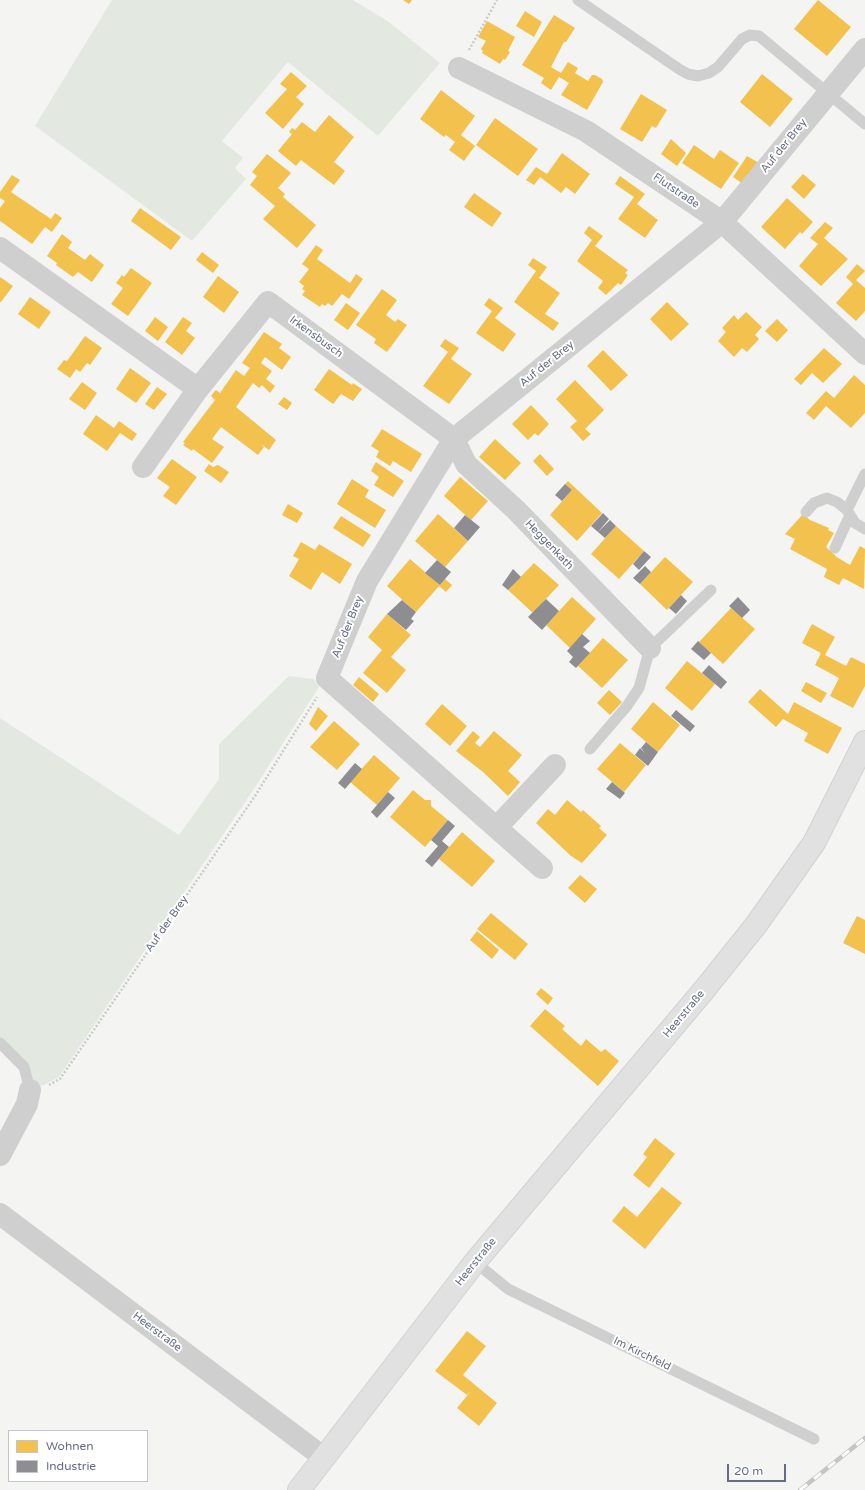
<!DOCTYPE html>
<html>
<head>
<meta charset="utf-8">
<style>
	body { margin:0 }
	#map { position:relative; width:865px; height:1490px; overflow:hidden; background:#f4f5f3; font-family:"Varela Round",sans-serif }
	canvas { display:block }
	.legend { position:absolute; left:8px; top:1430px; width:140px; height:52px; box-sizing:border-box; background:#fff; border:1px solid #c1c5ce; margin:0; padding:5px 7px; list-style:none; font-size:12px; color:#646d84 }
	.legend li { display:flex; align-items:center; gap:8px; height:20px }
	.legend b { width:20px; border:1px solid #c1c5ce }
	.scale { position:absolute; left:727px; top:1464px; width:59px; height:18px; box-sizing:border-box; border:2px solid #646d84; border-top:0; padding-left:5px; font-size:12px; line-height:14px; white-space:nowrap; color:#646d84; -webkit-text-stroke:3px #fff; paint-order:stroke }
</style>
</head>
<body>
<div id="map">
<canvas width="865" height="1490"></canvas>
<ul class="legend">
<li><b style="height:11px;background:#f2c14e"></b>Wohnen</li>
<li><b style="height:11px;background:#8d8d92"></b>Industrie</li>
</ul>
<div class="scale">20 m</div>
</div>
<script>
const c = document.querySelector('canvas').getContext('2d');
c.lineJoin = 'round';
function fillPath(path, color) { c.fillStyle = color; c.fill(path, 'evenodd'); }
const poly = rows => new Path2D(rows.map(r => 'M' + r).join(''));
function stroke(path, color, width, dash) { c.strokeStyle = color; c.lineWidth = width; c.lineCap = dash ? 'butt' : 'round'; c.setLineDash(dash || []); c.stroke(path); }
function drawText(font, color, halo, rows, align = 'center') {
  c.font = font + ' "Varela Round",sans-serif'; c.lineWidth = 4; c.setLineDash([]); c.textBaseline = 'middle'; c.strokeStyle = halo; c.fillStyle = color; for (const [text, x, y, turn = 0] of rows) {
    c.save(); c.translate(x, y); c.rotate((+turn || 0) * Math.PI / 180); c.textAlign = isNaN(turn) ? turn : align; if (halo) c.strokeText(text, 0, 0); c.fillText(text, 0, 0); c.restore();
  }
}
fillPath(poly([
	[112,0,353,0,389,22,440,63,378,136,288,62,222,141,243,158,235,168,246,179,192,241,35,126],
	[289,676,314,679,319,687,252,792,59,1077,44,1085,31,1088,0,1041,0,718,179,835,219,779,219,744]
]), '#e3e8e1');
fillPath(poly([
	[403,0,412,0,409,4],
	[818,0,851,27,827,56,794,29],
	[525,11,542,22,534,37,516,26],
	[554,15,575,28,566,42,564,42,551,67,561,73,568,62,578,68,575,73,588,81,592,75,595,75,602,79,603,82,587,110,561,95,569,83,559,77,551,90,541,83,544,78,522,65],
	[487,21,515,37,508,51,510,52,505,60,503,59,500,64,482,53,483,51,481,49,486,41,478,37],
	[291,72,307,86,296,97,304,104,283,129,265,113,287,89,280,84],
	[762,74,793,99,770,127,740,102],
	[441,90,475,116,461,135,475,146,464,161,449,150,455,142,446,135,444,137,420,119],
	[641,94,667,110,656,128,652,126,642,142,620,129],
	[329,115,354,137,334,162,345,171,334,185,301,160,296,166,278,151,292,134,289,132,292,128,295,130,302,122,315,132],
	[495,118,538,149,518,176,476,145],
	[671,139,686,153,677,166,661,154],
	[694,145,714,159,720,150,739,163,721,189,682,163],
	[562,153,590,174,575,194,566,187,561,193,540,177,534,185,526,180,536,167,547,174],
	[267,154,291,173,278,188,285,194,283,197,316,225,297,248,263,219,275,206,250,185,257,176,252,172],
	[747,156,759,163,743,184,733,177],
	[803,174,816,185,804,199,791,187],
	[12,175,20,180,11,192,51,219,55,213,62,218,52,232,45,227,32,244,0,221,0,208,5,201,0,198,0,192],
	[620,176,645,194,637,204,658,220,645,238,618,219,634,197,615,184],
	[474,193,502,213,492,227,464,207],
	[787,198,813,222,802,234,800,232,785,249,761,227],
	[140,208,181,237,171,250,131,221],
	[825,222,833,228,824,238,848,259,821,286,799,266,818,244,810,238],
	[589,226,603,236,595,246,628,270,625,273,628,275,621,285,618,283,606,295,598,288,603,281,577,261,592,240,584,233],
	[62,234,72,242,68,248,85,260,90,254,104,265,92,282,78,272,73,277,56,265,57,263,47,256],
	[316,245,323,250,317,259,350,283,356,274,363,279,349,299,342,294,332,306,328,303,325,306,322,304,320,307,302,295,305,291,302,289,304,286,299,282,309,269,302,264],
	[202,252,219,265,213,273,196,260],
	[533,258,547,267,539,278,560,293,545,314,559,323,553,331,514,302,536,271,528,265],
	[857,264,865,271,856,280,865,288,865,311,856,321,836,303,853,284,846,277],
	[131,268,152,283,128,316,111,304,123,288,116,283,122,275,124,277],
	[218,276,239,292,224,313,203,297],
	[0,277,13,286,1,302,0,302],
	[382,289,397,300,386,315,395,322,398,319,407,325,387,352,374,343,376,339,356,325],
	[30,297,51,312,39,329,18,314],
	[489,298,503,308,495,318,516,334,503,352,476,333,492,311,484,305],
	[667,302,689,324,671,341,650,319],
	[346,303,360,313,348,330,334,320],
	[746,312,762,327,755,335,759,339,747,352,742,348,734,357,718,341,726,332,722,328,734,315,738,320],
	[155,317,168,327,158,341,145,331],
	[183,317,192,323,186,331,195,338,182,355,165,342],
	[777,319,788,330,777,342,765,331],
	[264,332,282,344,279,348,291,357,282,370,265,357,261,363,272,371,266,379,275,386,270,393,262,385,259,388,253,383,236,407,276,440,269,450,261,444,264,447,258,455,221,427,212,439,224,447,212,463,193,449,192,451,183,445,185,443,183,442,215,400,211,396,214,392,216,390,220,393,236,370,244,376,250,368,242,363],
	[85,336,102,348,90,365,87,363,80,372,76,369,70,378,57,369,64,360,67,361],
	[445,339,459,348,451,359,472,374,449,404,423,386,448,352,440,346],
	[824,348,842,364,823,383,812,373,801,385,794,379],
	[603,350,628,375,611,391,587,366],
	[130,368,151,383,136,403,116,389],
	[329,369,352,385,353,383,362,389,353,401,341,394,333,404,314,390],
	[854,375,865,385,865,413,851,428,826,406,814,420,806,413,826,391,834,398],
	[575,380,604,410,585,429,591,434,583,441,570,427,577,421,556,399],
	[82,382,97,393,85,410,69,399],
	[157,387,167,394,154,410,145,404],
	[284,397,292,403,287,410,278,404],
	[531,405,549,424,538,436,535,433,528,440,512,424],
	[96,415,114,428,119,421,137,434,132,441,120,433,107,451,83,434],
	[382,429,422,454,411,472,393,461,390,466,376,457,379,451,371,446],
	[495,439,521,463,505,480,479,457],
	[540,454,554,469,547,476,533,461],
	[172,459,197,477,176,505,163,496,170,487,157,478],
	[376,462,404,481,393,497,374,485,379,477,371,471],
	[209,464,213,467,218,465,229,472,221,483,204,471],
	[460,477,488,501,471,520,444,496],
	[352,479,369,490,365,497,386,510,375,528,337,504],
	[568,481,602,513,577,541,550,515,572,490,565,484],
	[288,504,303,513,297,523,282,515],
	[438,514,468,541,445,567,415,541],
	[803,514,810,520,829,528,828,530,834,533,826,547,835,555,835,556,850,565,860,546,865,549,864,589,843,578,839,585,824,577,827,569,790,549,795,539,785,534],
	[341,516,371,535,363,547,333,528],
	[616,526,644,551,619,579,591,554],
	[301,542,315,550,319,544,352,564,340,584,322,572,311,590,289,576,299,559,293,556],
	[665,557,693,582,667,610,640,584],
	[410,559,440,585,416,612,387,586],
	[534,563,559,585,533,613,508,590],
	[445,579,452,585,446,592,439,586],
	[572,597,596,619,570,648,546,625],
	[731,608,755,629,723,664,699,642],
	[387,614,411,635,391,657,406,670,387,693,363,673,382,650,368,637],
	[812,624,835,637,825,655,846,666,851,657,865,664,865,686,853,708,830,696,839,678,815,665,821,653,802,643],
	[603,638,628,660,602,688,578,666],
	[687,661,715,684,692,711,665,688],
	[359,677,379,694,373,702,353,685],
	[806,682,827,693,821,703,801,691],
	[760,689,788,714,794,702,842,728,828,754,804,741,808,733,783,719,776,727,748,702],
	[609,690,622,702,610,715,597,703],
	[653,702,680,725,658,752,631,729],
	[442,704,467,726,450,746,425,724],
	[318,707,328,716,316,731,309,724],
	[334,721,360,744,337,770,310,747],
	[473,731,480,737,475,743,480,747,494,731,522,755,508,771,520,782,508,796,483,772,456,751],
	[620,743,646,765,624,792,597,769],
	[374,755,400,778,377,805,350,782],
	[413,790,425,800,431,800,431,806,448,820,425,847,390,817],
	[567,800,581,812,583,810,601,826,599,828,607,835,582,863,571,856,536,823,548,809,555,815],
	[462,832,495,861,472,887,439,859],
	[580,875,597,889,585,903,568,888],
	[491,913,528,944,515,960,477,929],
	[857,916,865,920,865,954,843,943],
	[477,931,499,950,492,959,470,940],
	[541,988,553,998,548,1005,536,994],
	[545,1009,565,1026,562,1029,581,1046,586,1039,601,1052,605,1049,619,1061,598,1086,530,1026],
	[655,1138,675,1154,649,1188,633,1175,647,1157,643,1154],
	[662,1187,682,1203,645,1249,612,1221,624,1206,637,1217],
	[467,1331,486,1346,463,1375,497,1403,479,1426,457,1408,471,1391,467,1395,435,1371]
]), '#f2c14e');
fillPath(poly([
	[565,484,572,490,562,501,555,495],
	[603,513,609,519,598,532,591,526],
	[465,515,480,527,468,541,454,528],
	[610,520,616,526,605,538,598,532],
	[644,551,651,557,639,570,633,564],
	[437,560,451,572,440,585,425,573],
	[645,566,651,572,640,584,633,578],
	[513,569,521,577,508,590,502,585],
	[681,595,687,601,676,614,669,608],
	[738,597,750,610,742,618,729,606],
	[546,599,559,611,542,630,528,617],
	[402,600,416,612,411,619,414,621,406,630,387,614],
	[582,634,590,641,583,647,590,653,576,668,569,662,573,657,567,651],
	[698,641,711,653,704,660,691,649],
	[709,665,727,682,721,689,702,673],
	[676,710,695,726,690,732,671,716],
	[646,742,658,752,648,766,635,755,640,748,645,753,641,748],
	[355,763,362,769,345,789,338,783],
	[612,782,625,793,620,799,606,789],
	[388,792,395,798,377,818,371,812],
	[448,820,455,826,442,841,449,847,432,867,425,861,438,846,431,840]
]), '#8d8d92');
const secondary = poly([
	[299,1490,475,1262,704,990,756,925,814,843,865,742]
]);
stroke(secondary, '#d1d2d3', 24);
stroke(poly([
	[469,50,497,0],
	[49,1085,60,1079,255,796,317,697]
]), '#cbcbcd', 2.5, [2, 2]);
stroke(poly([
	[578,0,679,69,688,74,698,76,709,73,718,67,742,39,750,35,759,36,865,124],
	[865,474,847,510,855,523,865,529],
	[806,512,814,503,827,498,837,502,847,510],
	[835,548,850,515],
	[590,749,627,706,639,688,650,648,711,590],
	[0,1043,24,1067,30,1090],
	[475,1262,508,1289,814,1439]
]), '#cfcfd0', 11);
stroke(poly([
	[459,68,586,131,722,222,865,354],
	[0,248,198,389,268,302,454,439,466,464,516,510,650,648],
	[143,467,198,389],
	[497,827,555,765],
	[542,868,327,678,367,581,454,439,722,222,865,49],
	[0,1155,27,1104,30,1090],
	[0,1214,323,1457]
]), '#cfcfd0', 22);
stroke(secondary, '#e1e1e2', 22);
const rail = poly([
	[800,1490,865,1438]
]);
stroke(rail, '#c5c5c7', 4.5);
stroke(rail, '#fff', 3, [9]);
drawText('11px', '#646d84', '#fff', [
	["Auf der Brey",784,146,-51],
	["Flutstraße",676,191,34],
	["Irkensbusch",316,337,36],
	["Auf der Brey",547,364,-39],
	["Heggenkath",549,545,46],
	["Auf der Brey",348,627,-68],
	["Auf der Brey",167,924,-55],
	["Heerstraße",684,1014,-50],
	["Heerstraße",476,1262,-51],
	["Heerstraße",157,1332,37],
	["Im Kirchfeld",642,1354,26]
]);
</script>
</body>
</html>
